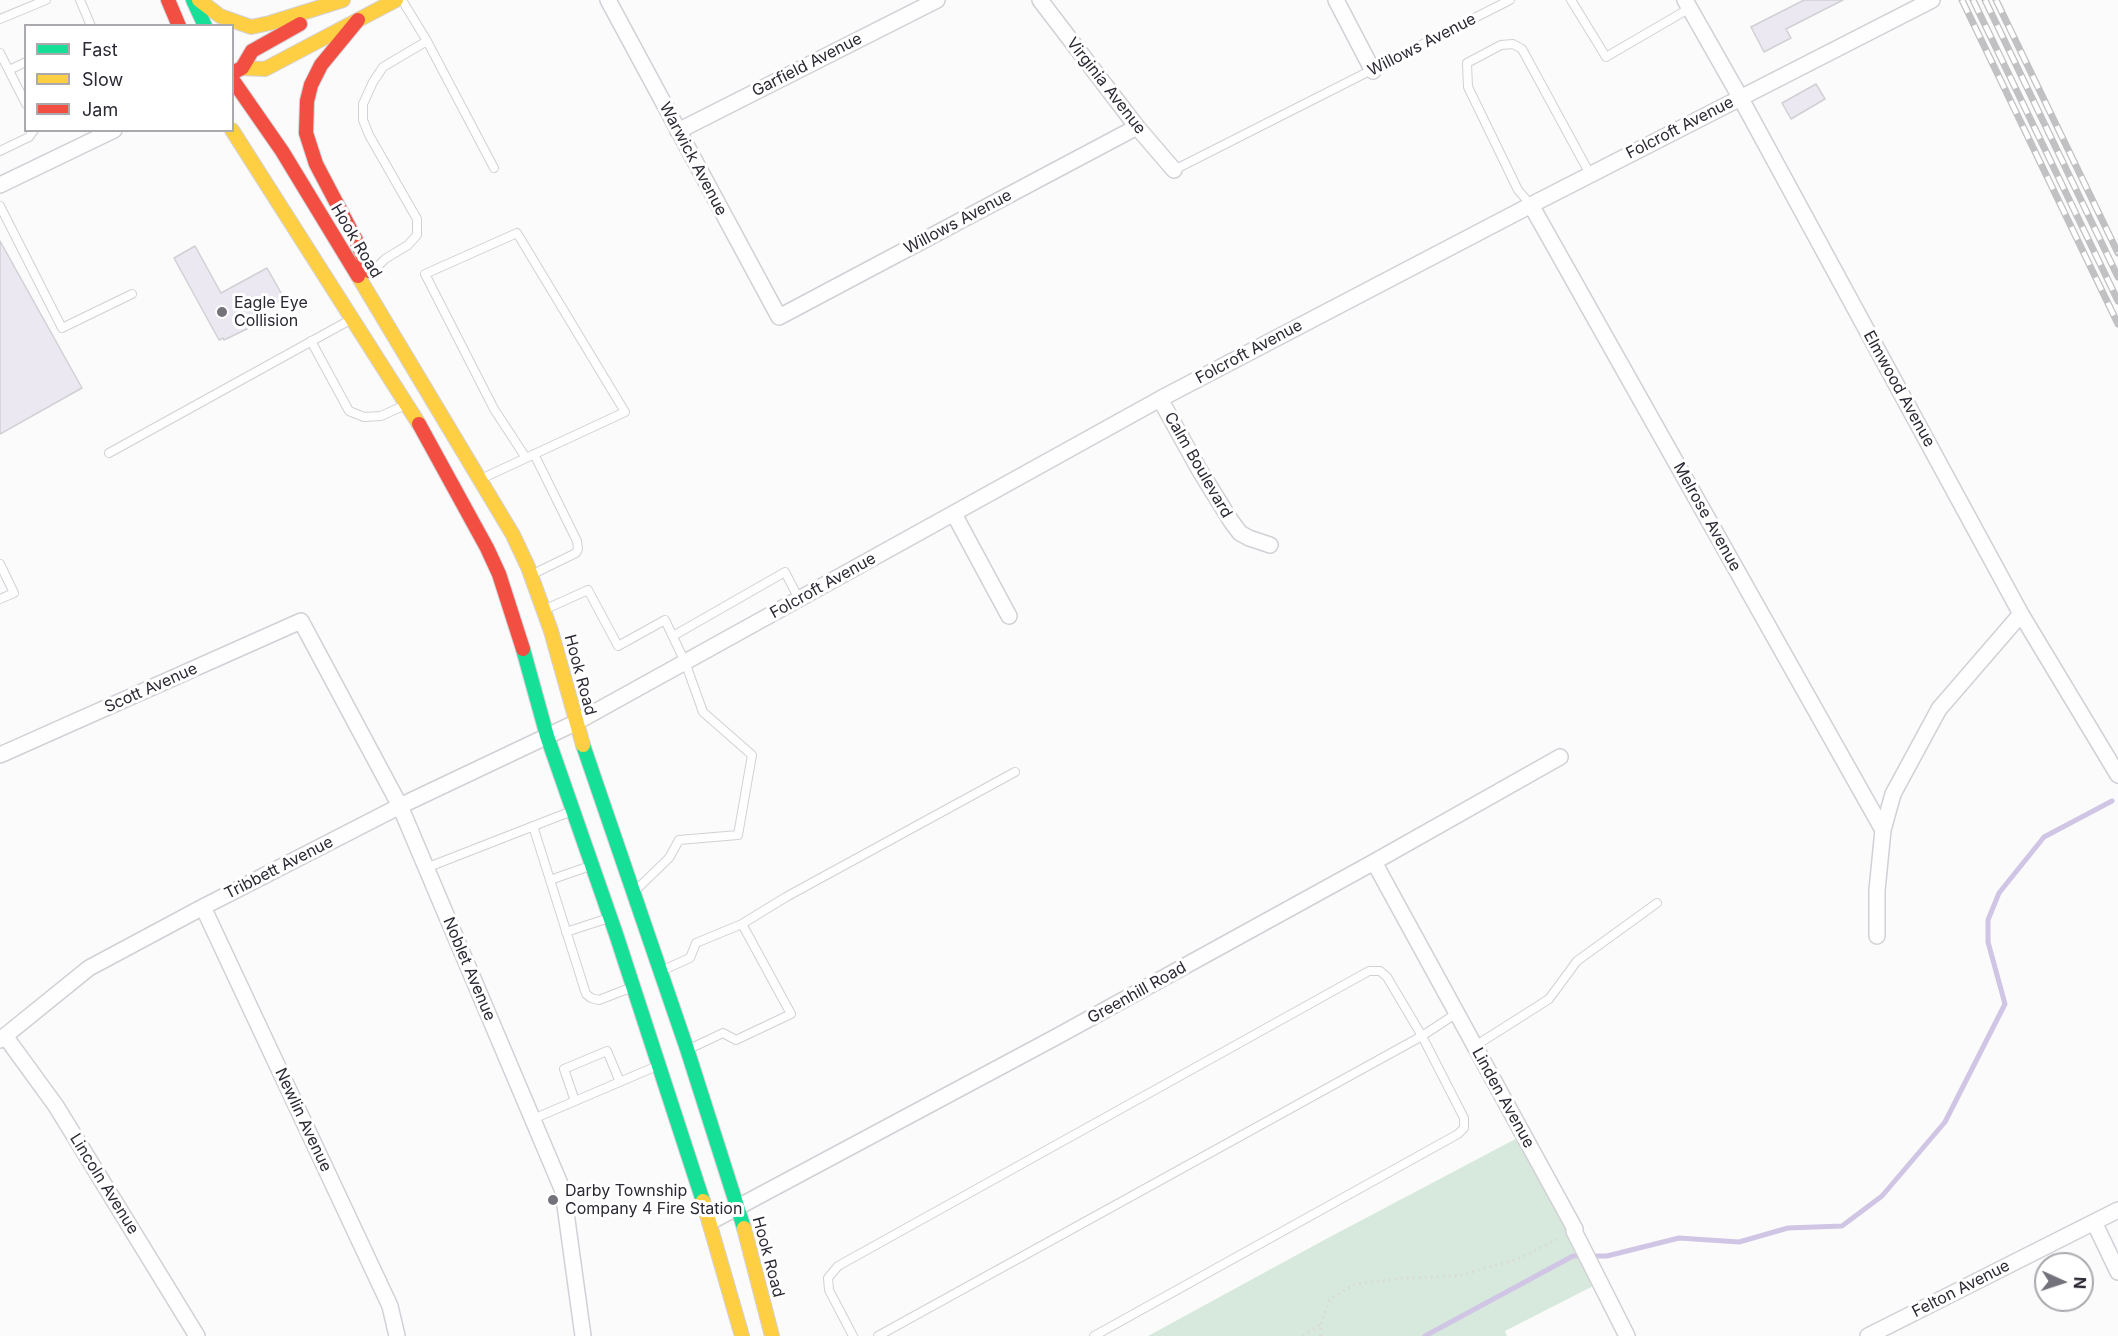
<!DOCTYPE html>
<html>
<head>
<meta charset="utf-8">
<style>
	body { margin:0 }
	#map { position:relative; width:2118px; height:1336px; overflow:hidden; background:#fbfbfb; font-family:Inter,sans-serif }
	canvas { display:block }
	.legend { position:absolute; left:24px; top:24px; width:210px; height:108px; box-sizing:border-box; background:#fff; border:2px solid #aba9ae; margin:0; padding:8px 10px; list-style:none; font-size:18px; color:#2c2834 }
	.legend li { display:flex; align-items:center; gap:12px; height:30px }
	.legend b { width:30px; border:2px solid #aba9ae }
	.north { position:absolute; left:2034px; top:1252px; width:60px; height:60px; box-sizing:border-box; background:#fff; border:2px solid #aba9ae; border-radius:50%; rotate:93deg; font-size:16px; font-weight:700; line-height:24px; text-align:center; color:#2c2834 }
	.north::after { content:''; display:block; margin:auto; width:21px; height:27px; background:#74727a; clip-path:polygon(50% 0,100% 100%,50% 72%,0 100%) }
</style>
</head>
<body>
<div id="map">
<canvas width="2118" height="1336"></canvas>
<ul class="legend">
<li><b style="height:8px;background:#16e098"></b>Fast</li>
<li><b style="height:8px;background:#ffcf43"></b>Slow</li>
<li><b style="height:8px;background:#f24e42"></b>Jam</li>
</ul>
<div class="north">N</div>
</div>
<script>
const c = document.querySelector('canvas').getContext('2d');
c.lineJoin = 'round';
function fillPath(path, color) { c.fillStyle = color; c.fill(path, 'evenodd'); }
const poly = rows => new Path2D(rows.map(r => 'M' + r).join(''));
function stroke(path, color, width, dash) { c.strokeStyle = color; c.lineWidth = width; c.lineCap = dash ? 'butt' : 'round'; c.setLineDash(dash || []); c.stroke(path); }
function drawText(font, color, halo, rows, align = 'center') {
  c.font = font + ' Inter,sans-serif'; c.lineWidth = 6; c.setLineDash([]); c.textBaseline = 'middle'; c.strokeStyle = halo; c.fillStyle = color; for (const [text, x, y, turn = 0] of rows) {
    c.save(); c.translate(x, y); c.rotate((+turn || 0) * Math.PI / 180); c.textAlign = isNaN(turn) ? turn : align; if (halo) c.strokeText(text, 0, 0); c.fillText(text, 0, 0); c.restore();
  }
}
fillPath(poly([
	[1523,1135,1601,1282,1505,1331,1507,1336,1148,1336,1326,1239]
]), '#d7e9dc');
stroke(poly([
	[1425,1336,1573,1256,1607,1256,1679,1238,1739,1242,1788,1228,1842,1226,1882,1196,1945,1122,2005,1004,1988,942,1988,920,1999,893,2044,837,2112,801]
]), '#d0c5e5', 5);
const building = poly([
	[1804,0,1843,0,1786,29,1791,38,1764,52,1751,27,1804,0],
	[1816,84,1825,99,1791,119,1782,103,1816,84],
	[0,241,82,388,0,434,0,241],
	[195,246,221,293,267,268,284,298,243,321,247,329,224,340,223,338,219,340,174,258,195,246]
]);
fillPath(building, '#ece8f2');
stroke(building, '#d1d0d5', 1.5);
const lane = poly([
	[80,0,91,26],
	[1571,0,1606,57,1690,8],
	[0,19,46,0],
	[427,41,494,168],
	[0,53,26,104],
	[9,70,26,62],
	[0,151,29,137,34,130],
	[1174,170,1510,0],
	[1531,205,1518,190,1468,87,1467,63,1501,45,1513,44,1522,49,1590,174],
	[0,206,62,328,132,294],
	[373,271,385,259,408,245,417,235,417,219,369,135,363,120,363,104,373,82,383,67,427,41,402,0],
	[311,341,349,411,364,417,381,416,403,406],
	[109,453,350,320],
	[483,478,625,412,517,233,425,274,494,409,526,458],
	[0,564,14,593,0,599],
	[533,574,576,553,578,549,577,541,534,454],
	[546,609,588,590,618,646,665,620,685,662,703,712,752,755,738,835,679,840,669,858,637,889],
	[673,636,785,572,799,599],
	[533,826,586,994,591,998,599,1000,630,988],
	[426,868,572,811],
	[550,880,590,866],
	[742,924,786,897,1015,772],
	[566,932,609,918],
	[663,970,690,958,696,943,742,924,791,1014,736,1040,723,1033,689,1049],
	[1475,1046,1549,999,1577,961,1657,903],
	[575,1101,564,1069,607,1051,620,1082],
	[533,1119,657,1066],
	[853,1336,829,1290,828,1278,838,1266,1369,971,1380,971,1387,977,1422,1036,1464,1118,1464,1128,1458,1134,1094,1336],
	[878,1336,1422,1036,1457,1013]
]);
const street = poly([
	[608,0,779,317,1137,127],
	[1040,0,1137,127,1174,170],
	[1336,0,1373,71],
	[1685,0,1740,97,2021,614,2118,775],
	[678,131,937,0],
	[0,185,114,130],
	[1531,205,1883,830],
	[1160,399,1200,471,1231,521,1240,533,1249,538,1270,545],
	[954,514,1009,616],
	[0,755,301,621,400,806,563,1191,583,1336],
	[1374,862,1575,1229,1574,1231,1627,1336],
	[203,907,390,1306,397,1336],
	[1877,936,1877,890,1883,830,1893,794,1939,709,2021,614],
	[5,1036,56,1106,197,1336],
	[0,1040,89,968,203,907,400,806,575,723,1160,399,1531,205,1932,0],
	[710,1222,1056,1037,1374,862,1560,757],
	[2094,1222,2118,1272],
	[1868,1336,2118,1210]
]);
const fast = poly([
	[193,0,205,26],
	[523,649,547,736,616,934,703,1201],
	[583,745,687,1049,744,1228]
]);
const slow = poly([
	[199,0,220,16,251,27,270,23,343,0],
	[242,68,265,69,396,0],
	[232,130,419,424],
	[358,276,513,535,528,567,551,631,583,745],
	[703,1201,742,1336],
	[744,1228,772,1336]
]);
const jam = poly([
	[168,0,179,26],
	[358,20,321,65,311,85,307,101,306,133,316,164,356,240,369,271],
	[232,73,242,68,252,51,300,24],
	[232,79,282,151,358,276],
	[419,424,487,548,499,574,523,649]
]);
stroke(lane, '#d2d0d6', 10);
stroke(street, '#d2d0d6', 18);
stroke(fast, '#d2d0d6', 16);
stroke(slow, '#d2d0d6', 16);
stroke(jam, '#d2d0d6', 16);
stroke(poly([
	[1303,1336,1321,1324],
	[1321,1336,1321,1324,1330,1299,1355,1284,1405,1278,1458,1276,1518,1259,1560,1238]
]), '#d8d8d8', 3, [1.5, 4.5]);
stroke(lane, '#fefefe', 8);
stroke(street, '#fefefe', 15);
stroke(fast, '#16e098', 14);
stroke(slow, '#ffcf43', 14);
stroke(jam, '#f24e42', 14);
const rail = poly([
	[1962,0,2118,324],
	[1973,0,2118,301],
	[1985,0,2118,277],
	[1996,0,2118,253]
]);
stroke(rail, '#c1c0c2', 7);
stroke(rail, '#fff', 4.5, [14]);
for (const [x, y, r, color] of [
	[222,312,6,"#74727a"],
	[553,1200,6,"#74727a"]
]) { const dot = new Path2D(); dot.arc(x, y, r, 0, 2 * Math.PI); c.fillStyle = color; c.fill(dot); stroke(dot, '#fff', 2); }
drawText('16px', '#2c2834', '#fff', [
	["Willows Avenue",1422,45,-27],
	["Garfield Avenue",807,65,-27],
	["Virginia Avenue",1106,86,52],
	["Folcroft Avenue",1680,128,-27],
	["Warwick Avenue",693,159,62],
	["Willows Avenue",958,222,-28],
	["Hook Road",356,241,59],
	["Folcroft Avenue",1249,352,-28],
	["Elmwood Avenue",1899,389,61],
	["Calm Boulevard",1198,465,60],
	["Melrose Avenue",1707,517,61],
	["Folcroft Avenue",823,586,-29],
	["Hook Road",580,675,75],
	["Scott Avenue",151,688,-24],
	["Tribbett Avenue",279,868,-27],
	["Noblet Avenue",469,969,67],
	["Greenhill Road",1137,993,-29],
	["Linden Avenue",1503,1098,61],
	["Newlin Avenue",303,1120,65],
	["Lincoln Avenue",104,1184,58],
	["Hook Road",768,1257,75],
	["Felton Avenue",1961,1289,-27]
]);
drawText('16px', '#2c2834', '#fff', [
	["Eagle Eye",234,303],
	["Collision",234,321],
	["Darby Township",565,1191],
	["Company 4 Fire Station",565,1209]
], 'left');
</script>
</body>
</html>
